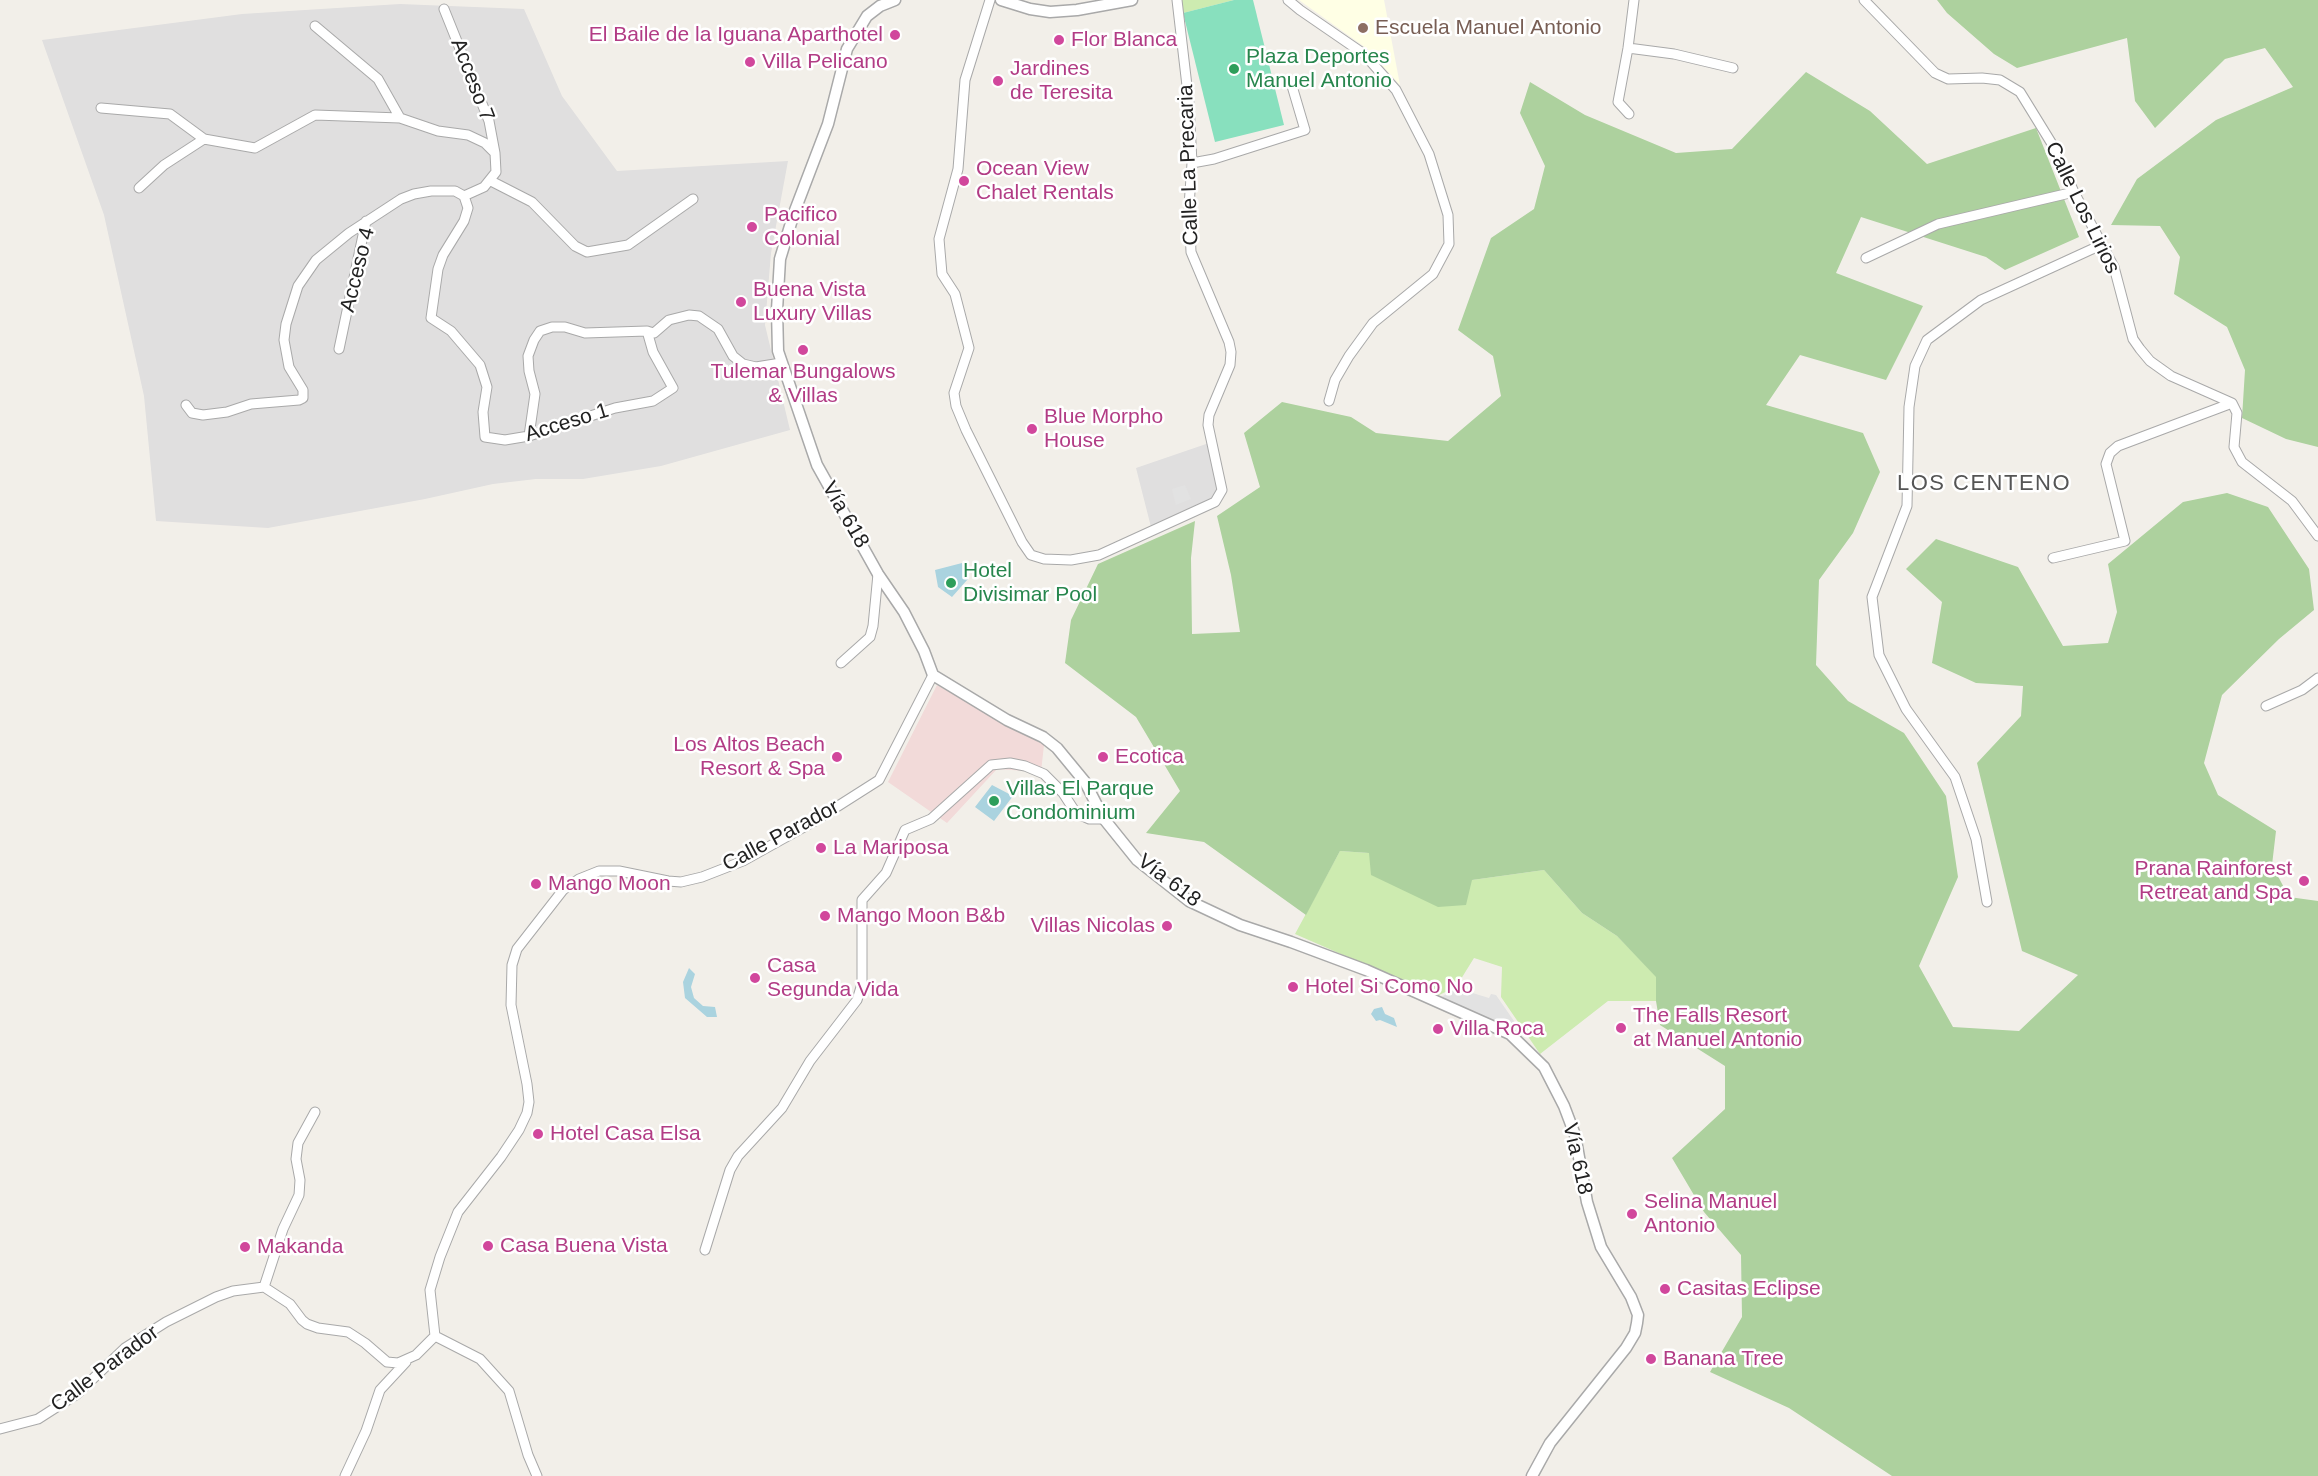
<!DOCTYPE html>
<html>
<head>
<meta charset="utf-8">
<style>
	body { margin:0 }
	canvas { display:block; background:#f2efe9 }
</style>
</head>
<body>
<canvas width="2318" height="1476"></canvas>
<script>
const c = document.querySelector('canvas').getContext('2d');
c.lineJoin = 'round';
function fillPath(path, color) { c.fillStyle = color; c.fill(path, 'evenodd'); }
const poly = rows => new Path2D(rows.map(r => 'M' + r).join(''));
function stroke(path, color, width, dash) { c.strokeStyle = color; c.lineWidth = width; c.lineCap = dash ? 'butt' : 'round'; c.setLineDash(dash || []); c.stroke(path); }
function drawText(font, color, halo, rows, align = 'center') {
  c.font = font + ' Arial,sans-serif'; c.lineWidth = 5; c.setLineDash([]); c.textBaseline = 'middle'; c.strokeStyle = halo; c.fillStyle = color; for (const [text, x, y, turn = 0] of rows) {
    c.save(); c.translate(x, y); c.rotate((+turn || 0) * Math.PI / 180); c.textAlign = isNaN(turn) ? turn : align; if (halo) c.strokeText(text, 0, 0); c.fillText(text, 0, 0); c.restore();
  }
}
fillPath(poly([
	[400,4,524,9,562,96,617,171,788,161,771,253,765,325,790,430,661,466,583,479,536,479,493,484,425,499,268,528,156,521,144,396,104,215,42,40,242,14],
	[1209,443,1217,488,1214,498,1151,527,1136,468]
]), '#e0dfdf');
fillPath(poly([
	[937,685,1044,745,1041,772,997,769,947,823,888,782]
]), '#f2dad9');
fillPath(poly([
	[1299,0,1384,0,1400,85,1366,48]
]), '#ffffe5');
fillPath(poly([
	[1183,0,1234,0,1183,13,1180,1],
	[1340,851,1369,853,1472,880,1544,870,1582,913,1617,936,1657,977,1656,1001,1608,1001,1540,1054,1501,997,1502,967,1474,958,1456,987,1437,996,1295,934]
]), '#cdebb0');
fillPath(poly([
	[1937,0,2318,0,2318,447,2286,439,2242,418,2245,370,2227,327,2174,294,2180,257,2160,226,2111,225,2137,179,2216,120,2293,87,2265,48,2225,59,2155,128,2135,101,2127,38,2017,68,1994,54,1947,13],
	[1806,72,1870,111,1927,164,2036,128,2079,237,2005,270,1986,257,1861,217,1836,273,1923,306,1886,380,1800,355,1766,405,1863,433,1880,472,1853,533,1819,580,1816,665,1848,701,1904,733,1946,796,1958,877,1919,966,1953,1027,2019,1031,2078,975,2022,951,1977,763,2021,716,2023,686,1976,683,1932,663,1942,602,1906,569,1936,539,2018,567,2063,646,2108,643,2117,612,2108,564,2183,502,2227,493,2268,507,2309,569,2314,610,2279,639,2222,695,2204,763,2218,795,2276,831,2272,865,2289,897,2318,901,2318,1476,1892,1476,1789,1408,1710,1372,1742,1317,1741,1255,1704,1212,1672,1158,1725,1109,1725,1066,1660,1025,1656,1001,1656,977,1617,936,1582,913,1544,870,1472,880,1466,905,1438,907,1371,875,1369,853,1340,851,1306,915,1204,842,1146,833,1180,791,1136,717,1065,663,1071,620,1098,564,1195,521,1191,558,1192,634,1240,632,1231,575,1217,516,1260,487,1244,433,1282,402,1351,417,1376,433,1448,441,1501,396,1493,356,1458,330,1491,238,1534,209,1545,166,1520,113,1530,82,1585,115,1676,153,1732,149]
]), '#add19e');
fillPath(poly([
	[1234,0,1253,0,1284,125,1215,142,1183,13]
]), '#88e0be');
fillPath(poly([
	[1185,485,1191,499,1176,505,1172,489],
	[1452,991,1466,991,1489,998,1491,994,1496,995,1514,1021,1510,1029,1439,998]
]), '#e2e2e2');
fillPath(poly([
	[962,563,968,579,952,597,938,587,935,570],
	[992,785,1013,796,994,821,975,807],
	[689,968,695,974,691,987,694,998,703,1006,715,1007,717,1017,707,1017,685,998,683,982],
	[1382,1007,1385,1014,1394,1018,1397,1027,1380,1020,1376,1021,1371,1014,1374,1009]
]), '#aad3df');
const minor = poly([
	[990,0,965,80,958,169,939,239,942,274,955,294,969,348,954,393,956,406,966,430,1022,542,1031,555,1044,559,1071,560,1099,555,1215,502,1222,490,1208,425,1209,415,1230,365,1231,352,1229,342,1191,252,1189,206,1192,163,1189,103,1177,0],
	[1288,0,1300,10,1364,54,1396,90,1429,154,1448,215,1449,244,1433,274,1373,323,1349,356,1335,380,1329,401],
	[1864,0,1935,73,1948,79,1982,78,2000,80,2020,92,2052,144,2074,192,2114,267,2133,339,2140,349,2150,361,2171,376,2232,403,2237,413,2234,447,2242,462,2292,501,2318,536],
	[444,9,489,121,495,153],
	[315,26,378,79,400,118],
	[1628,48,1674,54,1733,68],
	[101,108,170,114,204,139],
	[1629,114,1618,102,1628,48,1634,0],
	[1192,163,1214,159,1305,130,1292,86],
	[491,181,532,202,575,246,587,252,628,245,693,199],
	[139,188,164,165,204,139,255,148,315,115,400,118,438,131,468,135,485,143,495,153,496,172,484,187,464,196],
	[464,196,468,208,464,221,443,255,438,269,431,318,451,331,480,365,487,387,483,412,485,437,505,440,529,436,615,408,653,401,673,388,653,352,647,331,654,333,669,320,689,315,699,316,718,329,733,356,743,364,756,367,781,363],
	[1866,258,1938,224,2074,192],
	[339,349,366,221],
	[186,405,192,413,203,415,227,412,251,404,299,400,303,398,303,390,289,367,284,340,286,324,298,286,316,260,349,233,401,199,414,194,431,191,455,191,464,196],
	[529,436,535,394,529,371,528,356,534,340,540,331,552,327,565,327,585,333,647,331],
	[2053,558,2125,541,2106,464,2110,453,2118,446,2232,403],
	[841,663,870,637,873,626,878,574],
	[2266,706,2302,690,2318,678],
	[1987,902,1976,839,1955,777,1906,709,1879,655,1872,597,1907,506,1909,407,1915,366,1927,340,1981,300,2101,245],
	[705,1250,730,1170,738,1156,782,1108,810,1061,857,1000,862,984,862,900,886,873,905,830,931,819,991,765,1010,763,1025,766,1044,774,1063,793,1076,813,1089,819,1104,819],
	[264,1287,283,1229,299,1195,300,1180,296,1159,298,1143,315,1112],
	[435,1336,480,1359,509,1391,528,1455,537,1476],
	[0,1429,38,1419,77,1394,125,1348,166,1322,216,1297,233,1291,264,1287,290,1304,302,1320,307,1324,318,1328,348,1332,365,1343,387,1362,398,1363,416,1355,435,1336,430,1290,440,1257,458,1212,501,1157,519,1130,527,1113,529,1102,527,1084,511,1005,512,965,517,949,563,890,579,879,599,871,619,871,668,881,681,882,702,877,743,861,813,822,879,780,933,675],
	[345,1476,366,1431,380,1390,406,1362]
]);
const tertiary = poly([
	[895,0,880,6,867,16,847,49,828,124,794,213,780,259,777,310,778,351,817,465,878,574,904,612,924,651,933,675,1007,720,1043,737,1057,748,1085,782,1104,819,1137,860,1189,901,1240,925,1291,942,1366,970,1510,1034,1544,1067,1564,1106,1575,1135,1587,1202,1601,1247,1631,1297,1638,1315,1637,1323,1635,1333,1626,1348,1550,1443,1532,1476],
	[1001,0,1030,9,1050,12,1077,10,1132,0]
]);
stroke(minor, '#a9a9a9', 11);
stroke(tertiary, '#a9a9a9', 13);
stroke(minor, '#fff', 9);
stroke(tertiary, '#fff', 10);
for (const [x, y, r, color] of [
	[1363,28,6,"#8d6e63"],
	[895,35,6,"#d1479c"],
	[1059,40,6,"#d1479c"],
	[750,62,6,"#d1479c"],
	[1234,69,6,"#2e9e5b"],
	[998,81,6,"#d1479c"],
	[964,181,6,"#d1479c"],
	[752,227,6,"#d1479c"],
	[741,302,6,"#d1479c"],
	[803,350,6,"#d1479c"],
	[1032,429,6,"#d1479c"],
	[951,583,6,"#2e9e5b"],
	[837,757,6,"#d1479c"],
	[1103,757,6,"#d1479c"],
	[994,801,6,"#2e9e5b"],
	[821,848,6,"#d1479c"],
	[2304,881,6,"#d1479c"],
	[536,884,6,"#d1479c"],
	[825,916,6,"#d1479c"],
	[1167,926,6,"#d1479c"],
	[755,978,6,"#d1479c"],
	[1293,987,6,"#d1479c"],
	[1621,1028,6,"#d1479c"],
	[1438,1029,6,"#d1479c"],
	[538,1134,6,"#d1479c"],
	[1632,1214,6,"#d1479c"],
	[488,1246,6,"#d1479c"],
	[245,1247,6,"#d1479c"],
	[1665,1289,6,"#d1479c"],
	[1651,1359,6,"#d1479c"]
]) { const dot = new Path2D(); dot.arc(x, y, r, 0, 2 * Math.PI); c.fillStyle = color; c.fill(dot); stroke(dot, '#fff', 2); }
drawText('21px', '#785e54', '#fff', [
	["Escuela Manuel Antonio",1375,28]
], 'left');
drawText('21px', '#b23c85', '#fff', [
	["El Baile de la Iguana Aparthotel",883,35,"right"],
	["Flor Blanca",1071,40],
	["Villa Pelicano",762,62],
	["Jardines",1010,69],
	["de Teresita",1010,93],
	["Ocean View",976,169],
	["Chalet Rentals",976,193],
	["Pacifico",764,215],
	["Colonial",764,239],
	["Buena Vista",753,290],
	["Luxury Villas",753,314],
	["Tulemar Bungalows",803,372,"center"],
	["& Villas",803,396,"center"],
	["Blue Morpho",1044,417],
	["House",1044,441],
	["Los Altos Beach",825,745,"right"],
	["Resort & Spa",825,769,"right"],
	["Ecotica",1115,757],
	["La Mariposa",833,848],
	["Prana Rainforest",2292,869,"right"],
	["Retreat and Spa",2292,893,"right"],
	["Mango Moon",548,884],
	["Mango Moon B&b",837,916],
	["Villas Nicolas",1155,926,"right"],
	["Casa",767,966],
	["Segunda Vida",767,990],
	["Hotel Si Como No",1305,987],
	["The Falls Resort",1633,1016],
	["at Manuel Antonio",1633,1040],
	["Villa Roca",1450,1029],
	["Hotel Casa Elsa",550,1134],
	["Selina Manuel",1644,1202],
	["Antonio",1644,1226],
	["Casa Buena Vista",500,1246],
	["Makanda",257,1247],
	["Casitas Eclipse",1677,1289],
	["Banana Tree",1663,1359]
], 'left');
drawText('21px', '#27864d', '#fff', [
	["Plaza Deportes",1246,57],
	["Manuel Antonio",1246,81],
	["Hotel",963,571],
	["Divisimar Pool",963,595],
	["Villas El Parque",1006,789],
	["Condominium",1006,813]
], 'left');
drawText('21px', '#222', '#fff', [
	["Acceso 7",472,80,69],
	["Calle La Precaria",1189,165,-92],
	["Calle Los Lirios",2082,208,64],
	["Acceso 4",358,270,-76],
	["Acceso 1",567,423,-17],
	["Vía 618",845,515,60],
	["Calle Parador",781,836,-28],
	["Vía 618",1169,881,37],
	["Vía 618",1577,1159,77],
	["Calle Parador",105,1369,-37]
]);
c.letterSpacing = '1.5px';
drawText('22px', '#555', '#fff', [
	["LOS CENTENO",1984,484]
]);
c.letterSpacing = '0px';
</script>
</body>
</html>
